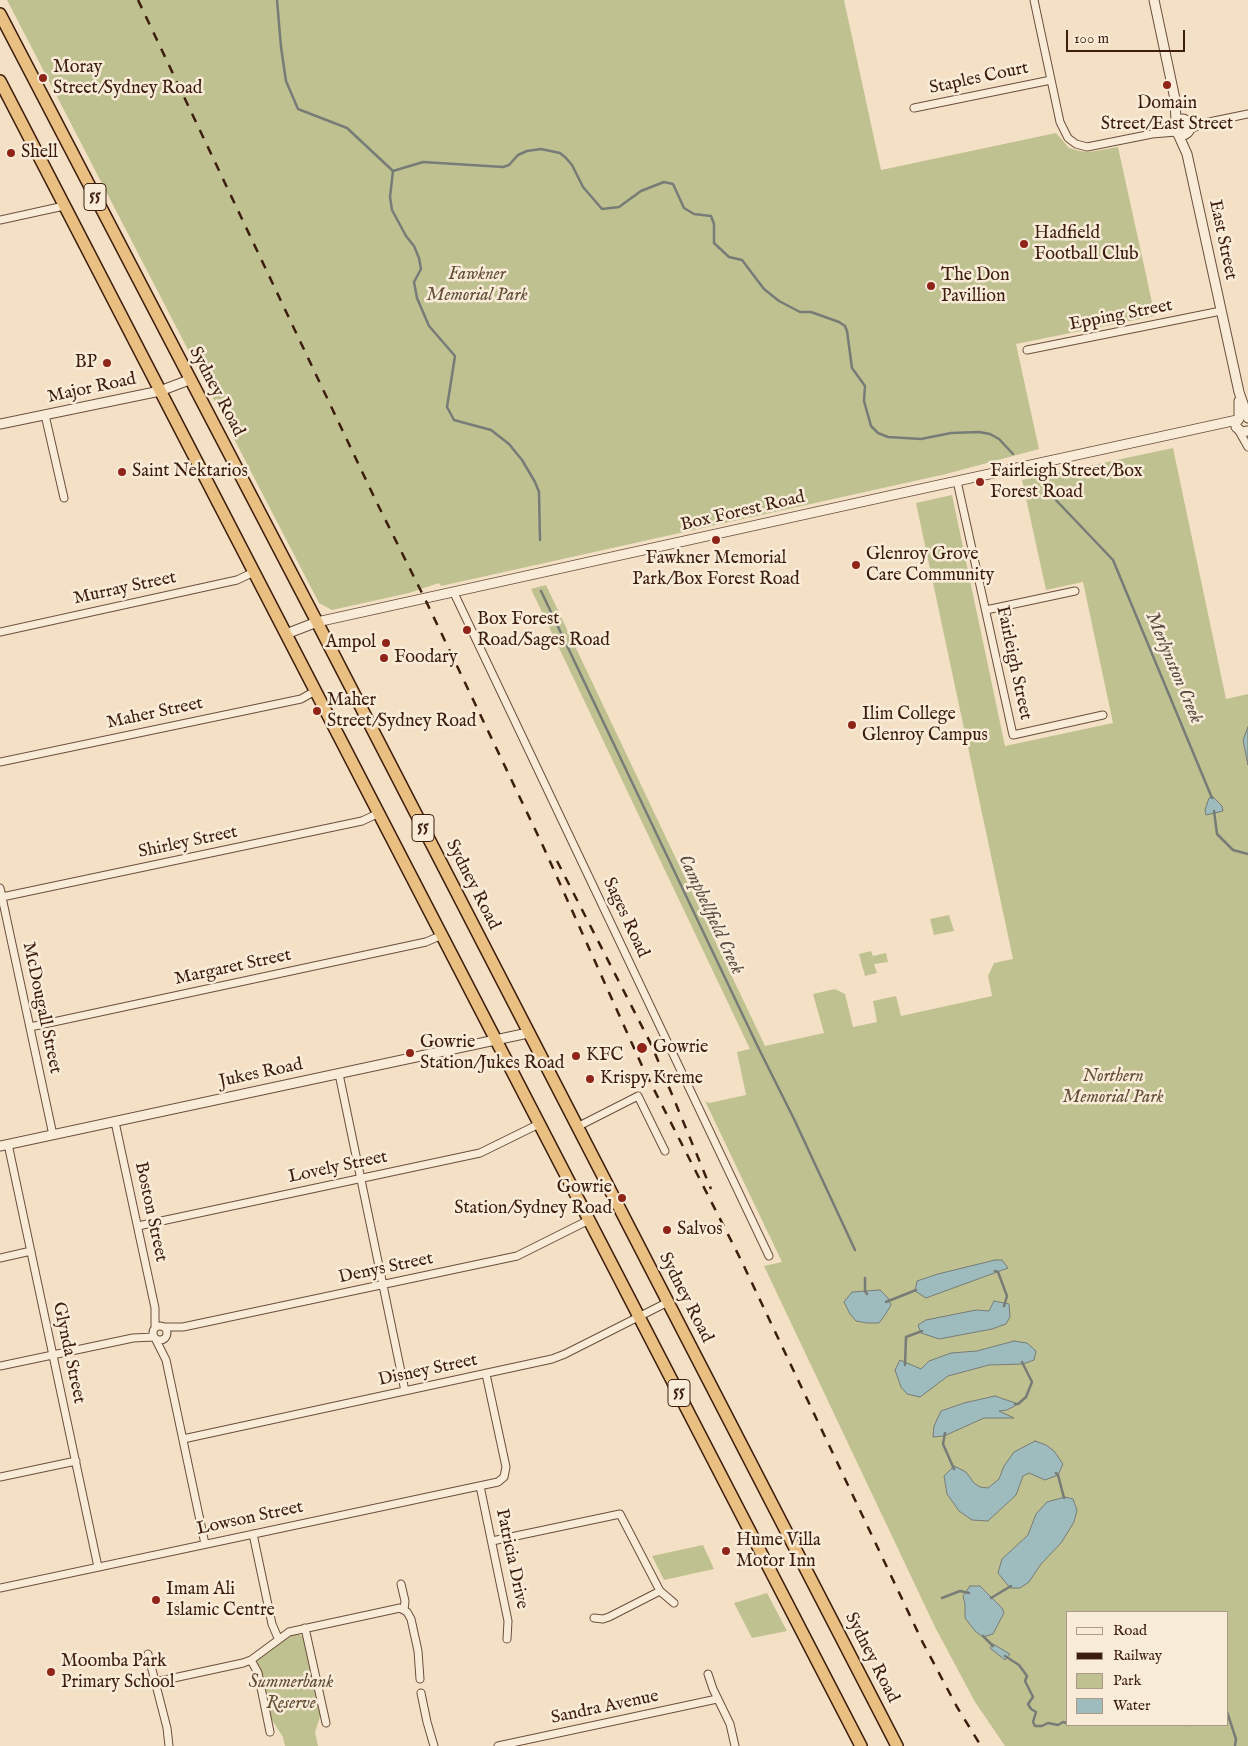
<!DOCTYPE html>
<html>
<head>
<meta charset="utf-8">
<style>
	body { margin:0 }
	#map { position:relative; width:1248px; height:1746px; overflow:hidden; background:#f4e1c5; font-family:"IM FELL English",serif }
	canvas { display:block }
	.legend { position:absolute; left:1066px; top:1611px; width:162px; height:115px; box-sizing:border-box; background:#f8ecd9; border:1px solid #ad9988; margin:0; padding:6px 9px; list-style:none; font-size:15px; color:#3d1d0e }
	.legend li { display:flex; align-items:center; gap:10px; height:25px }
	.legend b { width:25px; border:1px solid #ad9988 }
	.scale { position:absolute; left:1066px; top:30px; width:119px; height:22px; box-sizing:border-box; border:2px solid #3d1d0e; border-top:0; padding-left:6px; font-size:15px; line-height:18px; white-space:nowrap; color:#3d1d0e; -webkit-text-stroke:4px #f8ecd9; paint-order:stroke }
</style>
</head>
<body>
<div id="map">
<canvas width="1248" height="1746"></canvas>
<ul class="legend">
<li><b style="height:6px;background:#f8ecd9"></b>Road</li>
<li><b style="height:6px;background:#3d1d0e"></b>Railway</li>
<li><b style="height:14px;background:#c0c191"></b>Park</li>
<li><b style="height:14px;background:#9ebcbd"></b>Water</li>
</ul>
<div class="scale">100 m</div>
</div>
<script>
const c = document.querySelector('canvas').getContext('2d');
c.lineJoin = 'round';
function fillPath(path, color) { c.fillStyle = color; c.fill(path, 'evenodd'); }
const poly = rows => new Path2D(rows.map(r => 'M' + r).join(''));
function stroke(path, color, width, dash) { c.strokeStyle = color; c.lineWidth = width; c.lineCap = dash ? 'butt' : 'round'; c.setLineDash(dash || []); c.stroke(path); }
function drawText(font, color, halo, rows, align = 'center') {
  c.font = font + ' "IM FELL English",serif'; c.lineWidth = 5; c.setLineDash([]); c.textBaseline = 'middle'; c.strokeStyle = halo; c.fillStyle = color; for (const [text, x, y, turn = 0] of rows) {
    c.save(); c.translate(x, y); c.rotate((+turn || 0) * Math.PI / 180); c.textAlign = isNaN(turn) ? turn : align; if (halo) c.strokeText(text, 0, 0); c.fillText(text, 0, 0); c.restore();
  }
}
fillPath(poly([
	[7,0,844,0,881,170,1056,133,1069,148,1080,151,1089,152,1118,147,1155,316,1016,344,1039,449,946,474,441,586,439,583,409,593,332,610,319,603],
	[1173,448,1226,699,1248,694,1248,1746,1005,1746,975,1702,935,1627,764,1266,782,1262,705,1101,709,1103,746,1095,737,1052,750,1049,531,589,546,585,765,1046,824,1033,813,994,835,989,845,994,853,1027,877,1022,873,1001,896,996,901,1016,992,996,988,976,994,963,1013,959,916,503,952,495,1005,746,1113,723,1083,582,1046,590,1022,480],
	[1067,1612,1227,1612,1227,1725,1067,1725],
	[949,915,954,931,934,935,930,919],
	[871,951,873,956,886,953,888,962,874,964,877,973,865,976,859,954],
	[703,1545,714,1569,664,1580,652,1556],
	[767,1593,787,1631,752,1638,734,1603],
	[298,1634,302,1636,304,1640,321,1714,315,1732,318,1746,285,1746,283,1737,270,1717,257,1665,258,1658,289,1635]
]), '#c0c191');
const water = poly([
	[1248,727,1248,765,1243,740,1248,727],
	[1213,797,1222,806,1223,811,1206,815,1205,810,1209,798,1213,797],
	[995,1260,1002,1260,1008,1268,926,1298,915,1291,917,1281,938,1274,995,1260],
	[880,1290,888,1298,891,1305,885,1315,879,1323,867,1323,856,1321,850,1314,844,1302,852,1292,880,1290],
	[994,1301,1009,1304,1010,1317,1006,1324,992,1329,939,1339,921,1333,918,1325,926,1320,976,1310,989,1311,994,1301],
	[1014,1341,1027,1343,1036,1351,1034,1360,1023,1364,989,1365,948,1376,920,1397,907,1394,901,1387,895,1370,900,1360,921,1369,929,1361,951,1353,977,1351,1014,1341],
	[995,1396,1018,1404,1007,1410,999,1411,1014,1418,984,1418,944,1436,933,1437,934,1426,941,1411,964,1403,995,1396],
	[1035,1441,1046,1445,1054,1451,1063,1464,1058,1475,1045,1480,1029,1473,1023,1476,1016,1495,988,1521,972,1520,959,1511,947,1494,944,1476,954,1466,966,1472,974,1483,980,1487,988,1488,999,1479,1004,1466,1014,1452,1035,1441],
	[1065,1497,1073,1499,1077,1510,1074,1522,1061,1543,1041,1564,1029,1582,1020,1588,1010,1588,998,1573,1002,1559,1028,1535,1036,1514,1047,1502,1065,1497],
	[970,1586,980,1586,1002,1608,1004,1613,993,1634,983,1637,975,1631,965,1618,965,1604,963,1596,970,1586],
	[993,1644,1010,1654,1005,1660,990,1648,993,1644]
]);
fillPath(water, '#9ebcbd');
stroke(water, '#777c77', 1);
stroke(poly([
	[277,0,281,47,286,81,298,109,347,128,393,171,423,162,503,167,509,165,518,155,527,151,541,149,560,153,566,158,572,165,583,187,602,209,619,207,641,191,664,182,673,184,684,208,694,214,711,216,714,224,714,243,729,257,742,260,764,289,779,301,800,312,811,312,839,322,845,326,847,331,852,368,865,386,864,401,871,426,878,433,888,437,921,439,951,433,979,432,990,434,999,439,1013,454],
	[393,171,390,197,392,210,406,236,414,246,419,258,421,269,414,282,417,298,429,326,455,356,447,407,454,420,491,430,509,444,522,460,535,482,539,492,540,540],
	[1053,497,1113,560,1212,798],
	[541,591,757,1045,794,1119,855,1250],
	[1214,811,1217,834,1233,850,1248,854],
	[995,1271,998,1272,1007,1296,1004,1306],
	[865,1278,865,1291,867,1294],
	[886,1302,916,1290],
	[905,1365,906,1337,922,1331],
	[1015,1404,1018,1404,1026,1397,1032,1382,1022,1362],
	[945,1433,943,1444,954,1469],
	[1056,1473,1058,1475,1064,1498],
	[942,1598,960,1591,969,1593],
	[991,1598,1011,1586],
	[983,1636,993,1646],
	[1005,1656,1019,1665,1027,1676,1025,1681,1033,1697,1028,1704,1031,1709,1036,1712,1033,1722,1035,1726,1042,1726,1048,1723,1058,1725,1063,1722,1067,1723],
	[1227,1712,1236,1739,1235,1746],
	[1186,1725,1187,1725]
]), '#777c77', 2.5);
const minor = poly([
	[1034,0,1060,122,1068,138,1076,144,1087,147,1152,134,1176,132],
	[914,108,1051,80],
	[1187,121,1204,123],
	[1189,130,1204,123,1248,114],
	[1157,132,1174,124],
	[0,220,64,206],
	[1027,350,1221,311],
	[45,415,64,498],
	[1239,431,1248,447],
	[957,481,1013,735,1103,715],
	[454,593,769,1256],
	[986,610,1075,591],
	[0,632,237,580,254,572],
	[0,762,301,699,315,691],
	[0,888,53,1135],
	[2,897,362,821,379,813],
	[30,1027,426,942,442,935],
	[339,1074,405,1391],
	[115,1122,155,1308,155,1327],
	[577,1127,638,1096,665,1151],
	[8,1144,98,1567],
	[138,1226,480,1153,539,1124],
	[0,1258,31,1251],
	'153 1333a7 7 0 1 1 14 0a7 7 0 1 1-14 0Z',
	[164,1327,183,1327,517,1256,589,1220],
	[155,1338,166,1360,205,1544],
	[0,1366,133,1338,154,1337],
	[183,1439,552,1359,565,1354,668,1302],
	[0,1477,76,1461],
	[480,1486,508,1621,507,1639],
	[253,1534,272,1624,278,1638],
	[492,1541,620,1514,660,1591,674,1603],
	[401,1584,405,1601,404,1610],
	[0,1588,498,1482,504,1477,506,1467,486,1374],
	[594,1618,603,1619,609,1617,660,1591],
	[305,1628,326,1723],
	[148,1654,167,1728,169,1746],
	[251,1660,258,1673,270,1732],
	[708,1674,713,1689,730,1724,735,1746],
	[155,1682,243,1663,251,1660,289,1632,400,1608,407,1612,411,1619,418,1651,420,1679],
	[421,1693,427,1722,434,1746],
	[498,1746,717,1699]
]);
const tertiary = poly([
	[1154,0,1175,99,1176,122],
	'1174 127a8 8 0 1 1 16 0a8 8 0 1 1-16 0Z',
	[1178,134,1187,154,1239,392,1248,418],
	[1239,401,1239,419,1236,422,1236,427,1242,432,1248,431],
	[0,424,160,391,189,380],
	[286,634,317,622,902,493,1237,420],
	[0,1146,528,1033]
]);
const trunk = poly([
	[0,14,317,622,897,1746],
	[0,81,861,1746]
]);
stroke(minor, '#6b4e3c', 9);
stroke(tertiary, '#6b4e3c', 11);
stroke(trunk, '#3d1d0e', 14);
stroke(minor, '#f8ecd9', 7);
stroke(tertiary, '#f8ecd9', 9);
stroke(trunk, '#eac082', 11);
stroke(poly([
	[138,0,376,501,425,599,543,846,643,1068,741,1260,923,1643,957,1707,981,1746],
	[557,861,652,1046,711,1189]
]), '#3d1d0e', 2.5, [9, 9]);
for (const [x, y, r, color] of [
	[43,78,5,"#8f2418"],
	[1167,85,5,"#8f2418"],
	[11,153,5,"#8f2418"],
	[1024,244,5,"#8f2418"],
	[931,286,5,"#8f2418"],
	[107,363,5,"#8f2418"],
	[122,472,5,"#8f2418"],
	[980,482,5,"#8f2418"],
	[716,540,5,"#8f2418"],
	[856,565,5,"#8f2418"],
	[467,630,5,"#8f2418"],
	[386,643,5,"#8f2418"],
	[384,658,5,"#8f2418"],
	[317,711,5,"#8f2418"],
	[852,725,5,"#8f2418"],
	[642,1048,6,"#8f2418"],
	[410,1053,5,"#8f2418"],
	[576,1056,5,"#8f2418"],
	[590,1079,5,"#8f2418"],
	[622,1198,5,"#8f2418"],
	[667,1230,5,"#8f2418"],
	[726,1551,5,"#8f2418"],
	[156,1600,5,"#8f2418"],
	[51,1672,5,"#8f2418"]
]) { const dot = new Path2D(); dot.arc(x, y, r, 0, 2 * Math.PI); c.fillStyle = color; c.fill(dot); stroke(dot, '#f8ecd9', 2); }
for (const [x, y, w] of [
	[95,197,22],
	[423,828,22],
	[679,1393,22]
]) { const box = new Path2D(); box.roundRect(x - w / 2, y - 13.5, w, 27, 4); c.fillStyle = '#f8ecd9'; c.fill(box); stroke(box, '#3d1d0e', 1); }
drawText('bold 16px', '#3d1d0e', null, [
	["55",95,197],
	["55",423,828],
	["55",679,1393]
]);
drawText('18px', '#3d1d0e', '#f8ecd9', [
	["Moray",53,68],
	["Street/Sydney Road",53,89],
	["Domain",1167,104,"center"],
	["Street/East Street",1167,125,"center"],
	["Shell",21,153],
	["Hadfield",1034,234],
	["Football Club",1034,255],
	["The Don",941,276],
	["Pavillion",941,297],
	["BP",97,363,"right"],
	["Saint Nektarios",132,472],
	["Fairleigh Street/Box",990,472],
	["Forest Road",990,493],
	["Glenroy Grove",866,555],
	["Care Community",866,576],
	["Fawkner Memorial",716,559,"center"],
	["Park/Box Forest Road",716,580,"center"],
	["Box Forest",477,620],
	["Road/Sages Road",477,641],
	["Ampol",376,643,"right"],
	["Foodary",394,658],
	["Maher",327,701],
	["Street/Sydney Road",327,722],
	["Ilim College",862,715],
	["Glenroy Campus",862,736],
	["Gowrie",420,1043],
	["Station/Jukes Road",420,1064],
	["Gowrie",653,1048],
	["KFC",586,1056],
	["Krispy Kreme",600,1079],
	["Gowrie",612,1188,"right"],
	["Station/Sydney Road",612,1209,"right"],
	["Salvos",677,1230],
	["Hume Villa",736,1541],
	["Motor Inn",736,1562],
	["Imam Ali",166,1590],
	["Islamic Centre",166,1611],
	["Moomba Park",61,1662],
	["Primary School",61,1683]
], 'left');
drawText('18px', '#3d1d0e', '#f8ecd9', [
	["Staples Court",979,79,-12],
	["East Street",1222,240,78],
	["Epping Street",1121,316,-11],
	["Major Road",92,389,-12],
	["Sydney Road",216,392,62],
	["Box Forest Road",743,512,-13],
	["Murray Street",125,589,-12],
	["Fairleigh Street",1013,663,78],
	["Maher Street",155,714,-12],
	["Shirley Street",188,843,-12],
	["Sydney Road",472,885,63],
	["Sages Road",625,918,65],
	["Margaret Street",233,968,-12],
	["McDougall Street",41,1008,78],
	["Jukes Road",261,1074,-12],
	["Lovely Street",338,1168,-12],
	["Boston Street",150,1212,78],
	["Denys Street",386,1269,-12],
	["Sydney Road",685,1298,63],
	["Glynda Street",68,1353,78],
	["Disney Street",428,1371,-12],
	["Lowson Street",250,1519,-12],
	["Patricia Drive",511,1559,78],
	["Sydney Road",871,1658,63],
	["Sandra Avenue",605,1708,-12]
]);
drawText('italic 18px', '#644e35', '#f8ecd9', [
	["Fawkner",477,275],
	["Memorial Park",477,296],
	["Northern",1113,1077],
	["Memorial Park",1113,1098],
	["Summerbank",291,1683],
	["Reserve",291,1704]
]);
drawText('italic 19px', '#5a4d43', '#f8ecd9', [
	["Merlynston Creek",1173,668,67],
	["Campbellfield Creek",710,915,65]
]);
</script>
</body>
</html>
